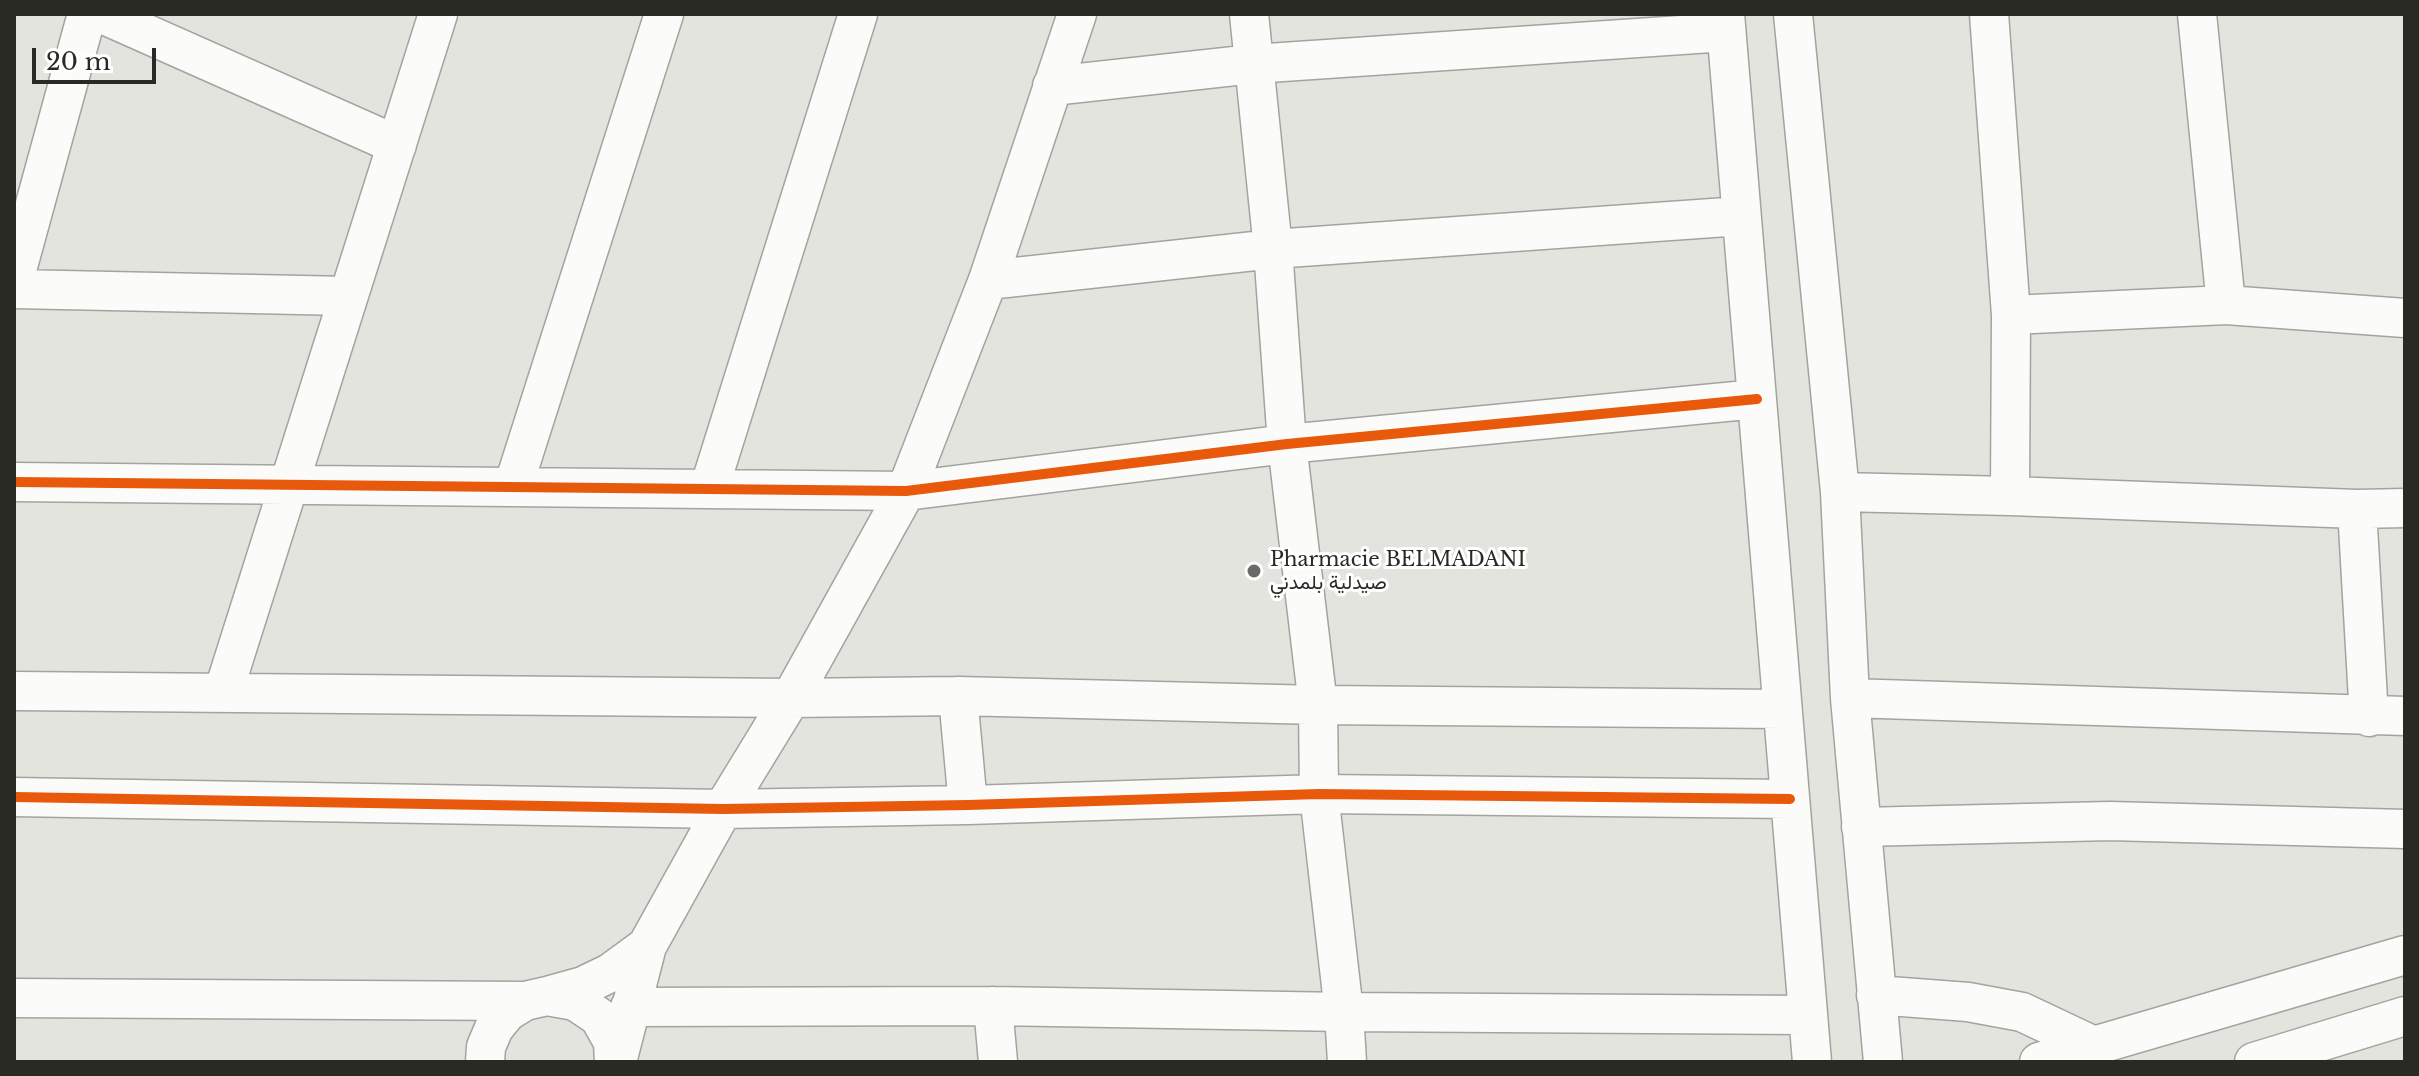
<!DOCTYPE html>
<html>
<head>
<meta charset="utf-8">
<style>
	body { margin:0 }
	#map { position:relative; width:2419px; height:1076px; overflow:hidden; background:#e4e4de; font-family:"Libre Baskerville",serif }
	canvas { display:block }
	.frame { position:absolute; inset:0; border:16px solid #2a2a25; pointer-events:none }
	.scale { position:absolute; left:32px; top:48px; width:124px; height:36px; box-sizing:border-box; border:4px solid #2a2a25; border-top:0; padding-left:10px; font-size:24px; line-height:28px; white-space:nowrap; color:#2a2a25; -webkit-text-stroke:6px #fff; paint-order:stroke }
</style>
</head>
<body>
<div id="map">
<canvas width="2419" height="1076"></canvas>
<div class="frame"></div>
<div class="scale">20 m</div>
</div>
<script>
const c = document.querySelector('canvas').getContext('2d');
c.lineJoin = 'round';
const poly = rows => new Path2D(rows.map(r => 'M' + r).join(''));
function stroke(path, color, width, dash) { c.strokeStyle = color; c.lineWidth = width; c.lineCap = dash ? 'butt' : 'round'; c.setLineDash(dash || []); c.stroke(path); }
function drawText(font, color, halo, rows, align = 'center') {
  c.font = font + ' "Libre Baskerville",Vazirmatn,serif'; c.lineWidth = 6; c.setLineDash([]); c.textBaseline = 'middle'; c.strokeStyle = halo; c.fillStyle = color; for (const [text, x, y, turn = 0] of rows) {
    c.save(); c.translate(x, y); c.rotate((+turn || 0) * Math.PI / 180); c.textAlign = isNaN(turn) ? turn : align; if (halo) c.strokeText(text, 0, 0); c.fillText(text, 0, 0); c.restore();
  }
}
const minor = poly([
	[102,14,397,145],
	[1249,14,1273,249,1287,444,1318,705,1319,794,1344,1012,1347,1062],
	[1725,14,1812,1062],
	[1793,14,1840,492,1850,698,1883,1062],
	[1989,14,2011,315,2010,496],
	[2197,14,2226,305],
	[1052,86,1253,64,1726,32],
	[988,280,1273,249,1741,216],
	[14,281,87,14],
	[14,289,348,296],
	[2011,315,2226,305,2405,318],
	[14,482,906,491,1287,444,1757,399],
	[513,487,664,14],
	[709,489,858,14],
	[1840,492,2010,496,2357,509,2405,508],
	[2357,509,2369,717],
	[14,691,791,698,958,696,1318,705,1782,709],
	[223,693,438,14],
	[958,696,968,805],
	[1850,698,2405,716],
	[14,797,723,809,968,805,1319,794,1790,799],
	[1861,827,2110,821,2405,829],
	[1876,995,1968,1002,2022,1012,2094,1046],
	[547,996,583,986,610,973,647,946],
	[14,998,525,1001],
	[993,1006,998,1062],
	[630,1007,993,1006,1344,1012,1807,1015],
	[485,1062,486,1047,494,1028,507,1012,525,1001,547,996,575,1001,599,1017,613,1042,614,1062],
	[617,1062,647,946,723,809,791,698,906,491,988,280,1077,14],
	[2039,1062,2405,955],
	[2254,1062,2405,1016]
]);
stroke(minor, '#a3a49e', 41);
stroke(minor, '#fbfbfa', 38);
stroke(poly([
	[14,482,906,491,1287,444,1757,399],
	[14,797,723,809,968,805,1319,794,1790,799]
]), '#e8590c', 10);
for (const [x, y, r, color] of [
	[1254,571,8,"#6b6b66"]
]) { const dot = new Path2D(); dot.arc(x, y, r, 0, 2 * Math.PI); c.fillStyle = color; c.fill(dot); stroke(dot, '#fff', 3); }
drawText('20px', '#2a2a25', '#fff', [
	["Pharmacie BELMADANI",1270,560],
	["صيدلية بلمدني",1270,583]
], 'left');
</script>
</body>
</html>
